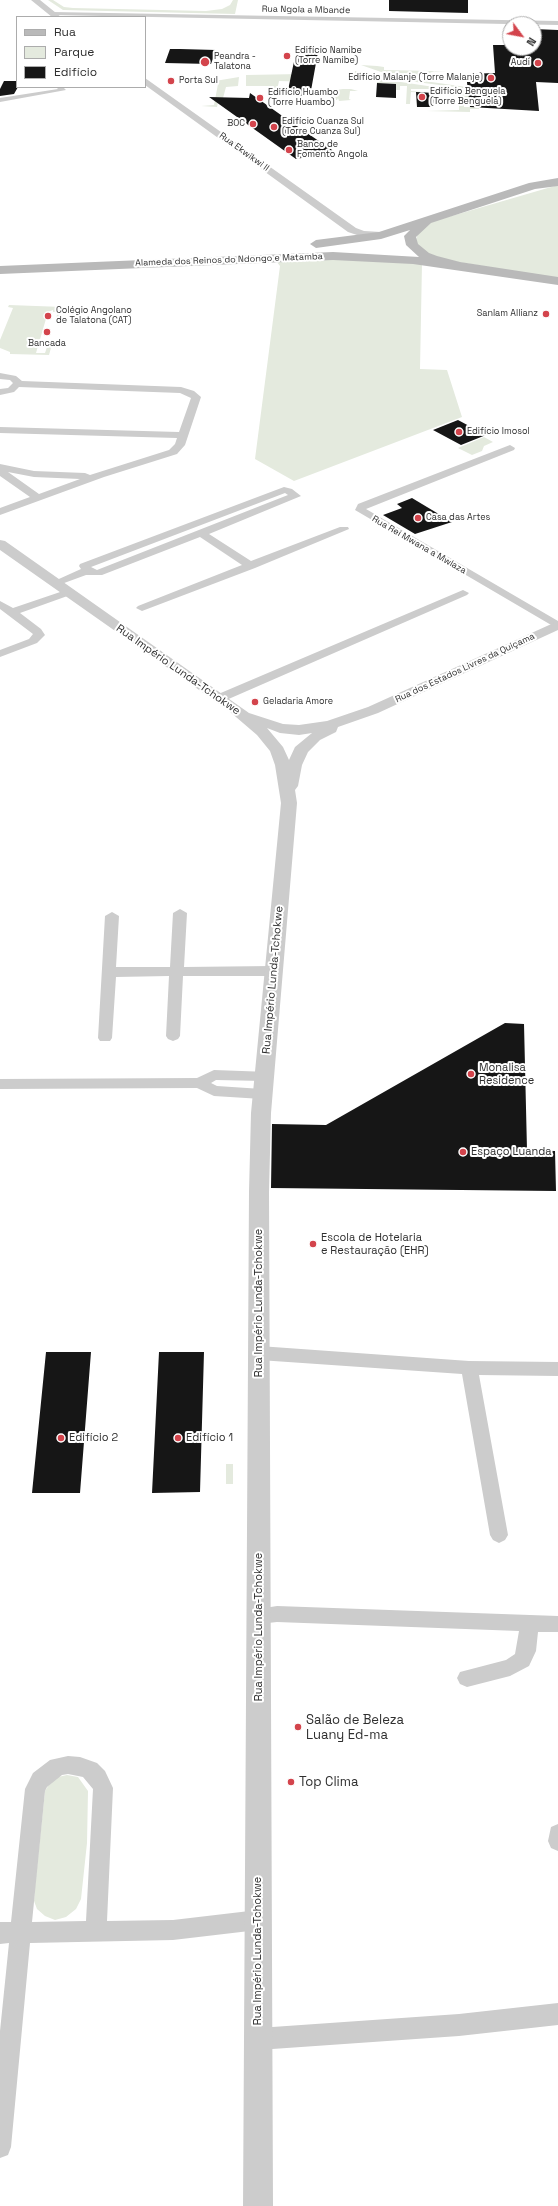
<!DOCTYPE html>
<html>
<head>
<meta charset="utf-8">
<style>
	body { margin:0 }
	#map { position:relative; width:558px; height:2206px; overflow:hidden; background:#fff; font-family:"Space Grotesk",sans-serif }
	canvas { display:block }
	.legend { position:absolute; left:16px; top:16px; width:130px; height:72px; box-sizing:border-box; background:#fff; border:1px solid #acacac; margin:0; padding:5px 7px; list-style:none; font-size:12px; color:#2f2f2f }
	.legend li { display:flex; align-items:center; gap:8px; height:20px }
	.legend b { width:20px; border:1px solid #acacac }
	.north { position:absolute; left:502px; top:16px; width:40px; height:40px; box-sizing:border-box; background:#fff; border:1px solid #acacac; border-radius:50%; rotate:122deg; font-size:11px; font-weight:700; line-height:16px; text-align:center; color:#2f2f2f }
	.north::after { content:''; display:block; margin:auto; width:14px; height:18px; background:#d3444c; clip-path:polygon(50% 0,100% 100%,50% 72%,0 100%) }
</style>
</head>
<body>
<div id="map">
<canvas width="558" height="2206"></canvas>
<ul class="legend">
<li><b style="height:5px;background:#b9b9b9"></b>Rua</li>
<li><b style="height:11px;background:#e4eade"></b>Parque</li>
<li><b style="height:11px;background:#161616"></b>Edifício</li>
</ul>
<div class="north">N</div>
</div>
<script>
const c = document.querySelector('canvas').getContext('2d');
c.lineJoin = 'round';
function fillPath(path, color) { c.fillStyle = color; c.fill(path, 'evenodd'); }
const poly = rows => new Path2D(rows.map(r => 'M' + r).join(''));
function stroke(path, color, width, dash) { c.strokeStyle = color; c.lineWidth = width; c.lineCap = dash ? 'butt' : 'round'; c.setLineDash(dash || []); c.stroke(path); }
function drawText(font, color, halo, rows, align = 'center') {
  c.font = font + ' "Space Grotesk",sans-serif'; c.lineWidth = 4; c.setLineDash([]); c.textBaseline = 'middle'; c.strokeStyle = halo; c.fillStyle = color; for (const [text, x, y, turn = 0] of rows) {
    c.save(); c.translate(x, y); c.rotate((+turn || 0) * Math.PI / 180); c.textAlign = isNaN(turn) ? turn : align; if (halo) c.strokeText(text, 0, 0); c.fillText(text, 0, 0); c.restore();
  }
}
fillPath(poly([
	[48,0,53,0,64,7,73,8,206,11,222,9,230,5,233,0,238,0,235,14,63,10],
	[361,65,377,66,384,67,384,70,485,72,435,71,429,73,429,78,381,72],
	[355,71,473,88,502,93,354,74],
	[301,74,312,82,279,81,275,100,271,99,273,86,246,86,246,75],
	[239,77,238,86,226,87,223,98,219,98,217,107,201,106,214,105,218,84,213,84,215,81],
	[381,79,434,87,434,89,411,89,411,91,434,93,411,92,410,104,406,104,407,86,400,86,400,90,396,90,396,84,377,83,377,80],
	[445,88,447,88,503,97,467,97,464,99,464,107,479,107,479,109,470,109,470,112,426,111,459,110,459,96,453,96,453,94,443,94],
	[343,89,351,89,358,91,350,91,349,99,351,100,339,101,338,98,337,100,334,100,336,91,329,91],
	[558,185,558,278,445,260,424,252,415,243,418,233,431,222],
	[309,258,422,263,420,369,447,370,462,417,294,481,255,459,280,266,276,261],
	[9,305,63,307,59,321,55,321,58,312,53,312,53,310,48,312,36,353,45,353,48,344,52,344,49,355,10,354,10,352,0,348,0,340,13,308,8,307],
	[484,437,493,442,484,446,482,451,472,455,458,448],
	[226,1464,233,1464,233,1484,226,1484],
	[67,1775,78,1777,88,1791,87,1843,81,1899,76,1909,66,1917,55,1920,45,1916,37,1909,34,1901,35,1886,45,1791,50,1783,58,1777]
]), '#e4eade');
fillPath(poly([
	[389,0,468,0,468,13,389,11],
	[534,29,558,30,558,83,536,82,539,111,470,107,466,74,495,73,493,45,510,45,510,48,534,48],
	[170,49,180,49,216,50,211,64,165,63],
	[296,52,318,52,310,96,287,95],
	[4,81,17,81,18,87,14,94,0,96,0,89],
	[377,83,396,84,396,98,376,97],
	[416,92,434,93,433,107,417,107],
	[250,93,288,120,335,152,296,159,209,97,249,98],
	[458,420,486,435,461,445,433,430],
	[412,498,452,522,415,534,383,515,402,508,397,504],
	[505,1023,524,1024,527,1150,555,1151,556,1191,271,1188,272,1124,326,1125],
	[46,1352,91,1352,80,1493,32,1493],
	[159,1352,204,1352,200,1492,152,1493]
]), '#161616');
fillPath(poly([
	[56,87,63,87,66,90,0,102,0,98,58,89,56,87]
]), '#ccc');
fillPath(poly([
	[53,12,558,21,558,25,51,15,50,14,53,12],
	[0,373,16,376,22,381,181,387,194,391,201,397,185,445,177,454,104,477,0,515,0,508,30,497,0,476,0,464,34,471,85,473,90,475,169,450,175,444,177,438,0,433,0,427,179,432,191,398,180,393,19,387,14,392,0,395,0,389,8,388,13,383,10,380,0,379,0,373],
	[8,472,34,477,80,479,39,494,8,472],
	[510,445,515,448,514,450,366,509,558,621,558,629,355,510,358,504,510,445],
	[284,487,292,489,301,496,209,534,251,561,340,527,348,527,349,529,255,568,142,611,136,608,138,606,242,565,200,537,102,575,86,575,56,586,50,583,81,569,79,566,80,564,284,487],
	[285,493,288,495,97,570,91,567,285,493],
	[69,589,75,592,73,594,20,613,41,629,45,635,37,643,0,657,0,650,29,639,33,634,0,609,0,601,13,608,69,589],
	[463,590,469,593,467,595,224,701,216,701,214,698,216,695,463,590],
	[180,909,187,913,184,967,273,966,278,968,280,971,278,974,273,976,183,976,180,1036,178,1039,173,1041,168,1039,166,1036,169,976,116,977,112,1038,110,1041,100,1041,98,1038,105,916,112,912,119,916,116,967,170,967,173,913,180,909],
	[214,1070,269,1072,271,1076,269,1080,264,1081,216,1080,211,1083,217,1086,262,1089,267,1090,269,1094,267,1098,262,1099,214,1096,197,1088,0,1089,0,1079,197,1078,214,1070],
	[259,1346,469,1361,558,1362,558,1376,479,1375,508,1535,505,1540,499,1543,493,1540,490,1535,462,1374,259,1360,253,1358,251,1353,253,1348,259,1346],
	[277,1606,558,1616,558,1632,538,1632,536,1651,529,1666,510,1676,467,1687,460,1684,457,1678,460,1672,506,1660,515,1654,519,1631,277,1622,259,1624,252,1622,250,1616,252,1610,277,1606],
	[68,1756,80,1757,97,1763,105,1771,113,1788,107,1921,173,1920,258,1910,265,1913,269,1920,265,1927,258,1930,173,1940,30,1943,11,2147,8,2155,0,2158,0,2031,9,1943,0,1944,0,1922,11,1922,25,1789,33,1773,50,1760,68,1756],
	[68,1774,83,1777,93,1789,86,1921,32,1922,45,1791,47,1787,62,1775,68,1774],
	[558,1824,558,1851,551,1848,548,1841,551,1827,558,1824],
	[558,2003,558,2025,459,2036,258,2050,250,2047,247,2039,250,2031,258,2028,459,2014,558,2003]
]), '#ccc');
fillPath(poly([
	[31,0,40,0,61,17,52,17,31,0],
	[145,78,356,228,364,231,381,232,386,235,381,238,363,237,348,232,145,85,145,78],
	[0,540,5,541,249,713,283,724,299,725,327,721,368,707,558,621,558,630,378,713,338,727,336,732,320,740,308,752,302,765,298,786,295,790,297,803,271,1113,269,1192,273,2206,243,2206,249,1192,251,1113,281,803,275,765,270,751,257,735,229,711,0,550,0,540],
	[267,728,280,733,299,735,312,733,295,747,289,760,283,747,267,728]
]), '#ccc');
fillPath(poly([
	[558,178,558,186,535,189,431,223,416,237,418,244,429,253,437,256,460,262,558,277,558,285,413,264,333,260,0,274,0,266,333,252,419,257,406,245,404,236,410,230,381,239,316,248,310,244,316,240,379,232,529,183,558,178]
]), '#b9b9b9');
for (const [x, y, r, color] of [
	[287,56,4,"#d3444c"],
	[205,62,5,"#d3444c"],
	[538,63,4,"#d3444c"],
	[491,78,4,"#d3444c"],
	[171,81,4,"#d3444c"],
	[422,97,4,"#d3444c"],
	[260,98,4,"#d3444c"],
	[253,124,4,"#d3444c"],
	[274,127,4,"#d3444c"],
	[289,150,4,"#d3444c"],
	[546,314,4,"#d3444c"],
	[48,316,4,"#d3444c"],
	[47,332,4,"#d3444c"],
	[459,432,4,"#d3444c"],
	[418,518,4,"#d3444c"],
	[255,702,4,"#d3444c"],
	[471,1074,4,"#d3444c"],
	[463,1152,4,"#d3444c"],
	[313,1244,4,"#d3444c"],
	[61,1438,4,"#d3444c"],
	[178,1438,4,"#d3444c"],
	[298,1727,4,"#d3444c"],
	[291,1782,4,"#d3444c"]
]) { const dot = new Path2D(); dot.arc(x, y, r, 0, 2 * Math.PI); c.fillStyle = color; c.fill(dot); stroke(dot, '#fff', 1.5); }
drawText('9px', '#2f2f2f', '#fff', [
	["Rua Ngola a Mbande",306,10,1],
	["Rua Ekwikwi II",244,152,36],
	["Alameda dos Reinos do Ndongo e Matamba",229,260,-2],
	["Rua Rei Mwana a Mwlaza",419,545,30],
	["Rua dos Estados Livres da Quiçama",465,668,-25]
]);
drawText('9px', '#2f2f2f', '#fff', [
	["Edifício Namibe",295,51],
	["(Torre Namibe)",295,61],
	["Peandra -",214,57],
	["Talatona",214,67],
	["Audi",530,63,"right"],
	["Edifício Malanje (Torre Malanje)",483,78,"right"],
	["Porta Sul",179,81],
	["Edifício Benguela",430,92],
	["(Torre Benguela)",430,102],
	["Edifício Huambo",268,93],
	["(Torre Huambo)",268,103],
	["Edifício Cuanza Sul",282,122],
	["(Torre Cuanza Sul)",282,132],
	["BOC",245,124,"right"],
	["Banco de",297,145],
	["Fomento Angola",297,155],
	["Colégio Angolano",56,311],
	["de Talatona (CAT)",56,321],
	["Sanlam Allianz",538,314,"right"],
	["Bancada",47,344,"center"],
	["Edifício Imosol",467,432],
	["Casa das Artes",426,518],
	["Geladaria Amore",263,702]
], 'left');
drawText('11px', '#2f2f2f', '#fff', [
	["Rua Império Lunda-Tchokwe",178,670,35],
	["Rua Império Lunda-Tchokwe",273,980,-85],
	["Rua Império Lunda-Tchokwe",259,1303,-90],
	["Rua Império Lunda-Tchokwe",259,1627,-90],
	["Rua Império Lunda-Tchokwe",258,1951,-90]
]);
drawText('11px', '#2f2f2f', '#fff', [
	["Monalisa",479,1068],
	["Residence",479,1081],
	["Espaço Luanda",471,1152],
	["Escola de Hotelaria",321,1238],
	["e Restauração (EHR)",321,1251],
	["Edifício 2",69,1438],
	["Edifício 1",186,1438]
], 'left');
drawText('13px', '#2f2f2f', '#fff', [
	["Salão de Beleza",306,1720],
	["Luany Ed-ma",306,1735],
	["Top Clima",299,1782]
], 'left');
</script>
</body>
</html>
